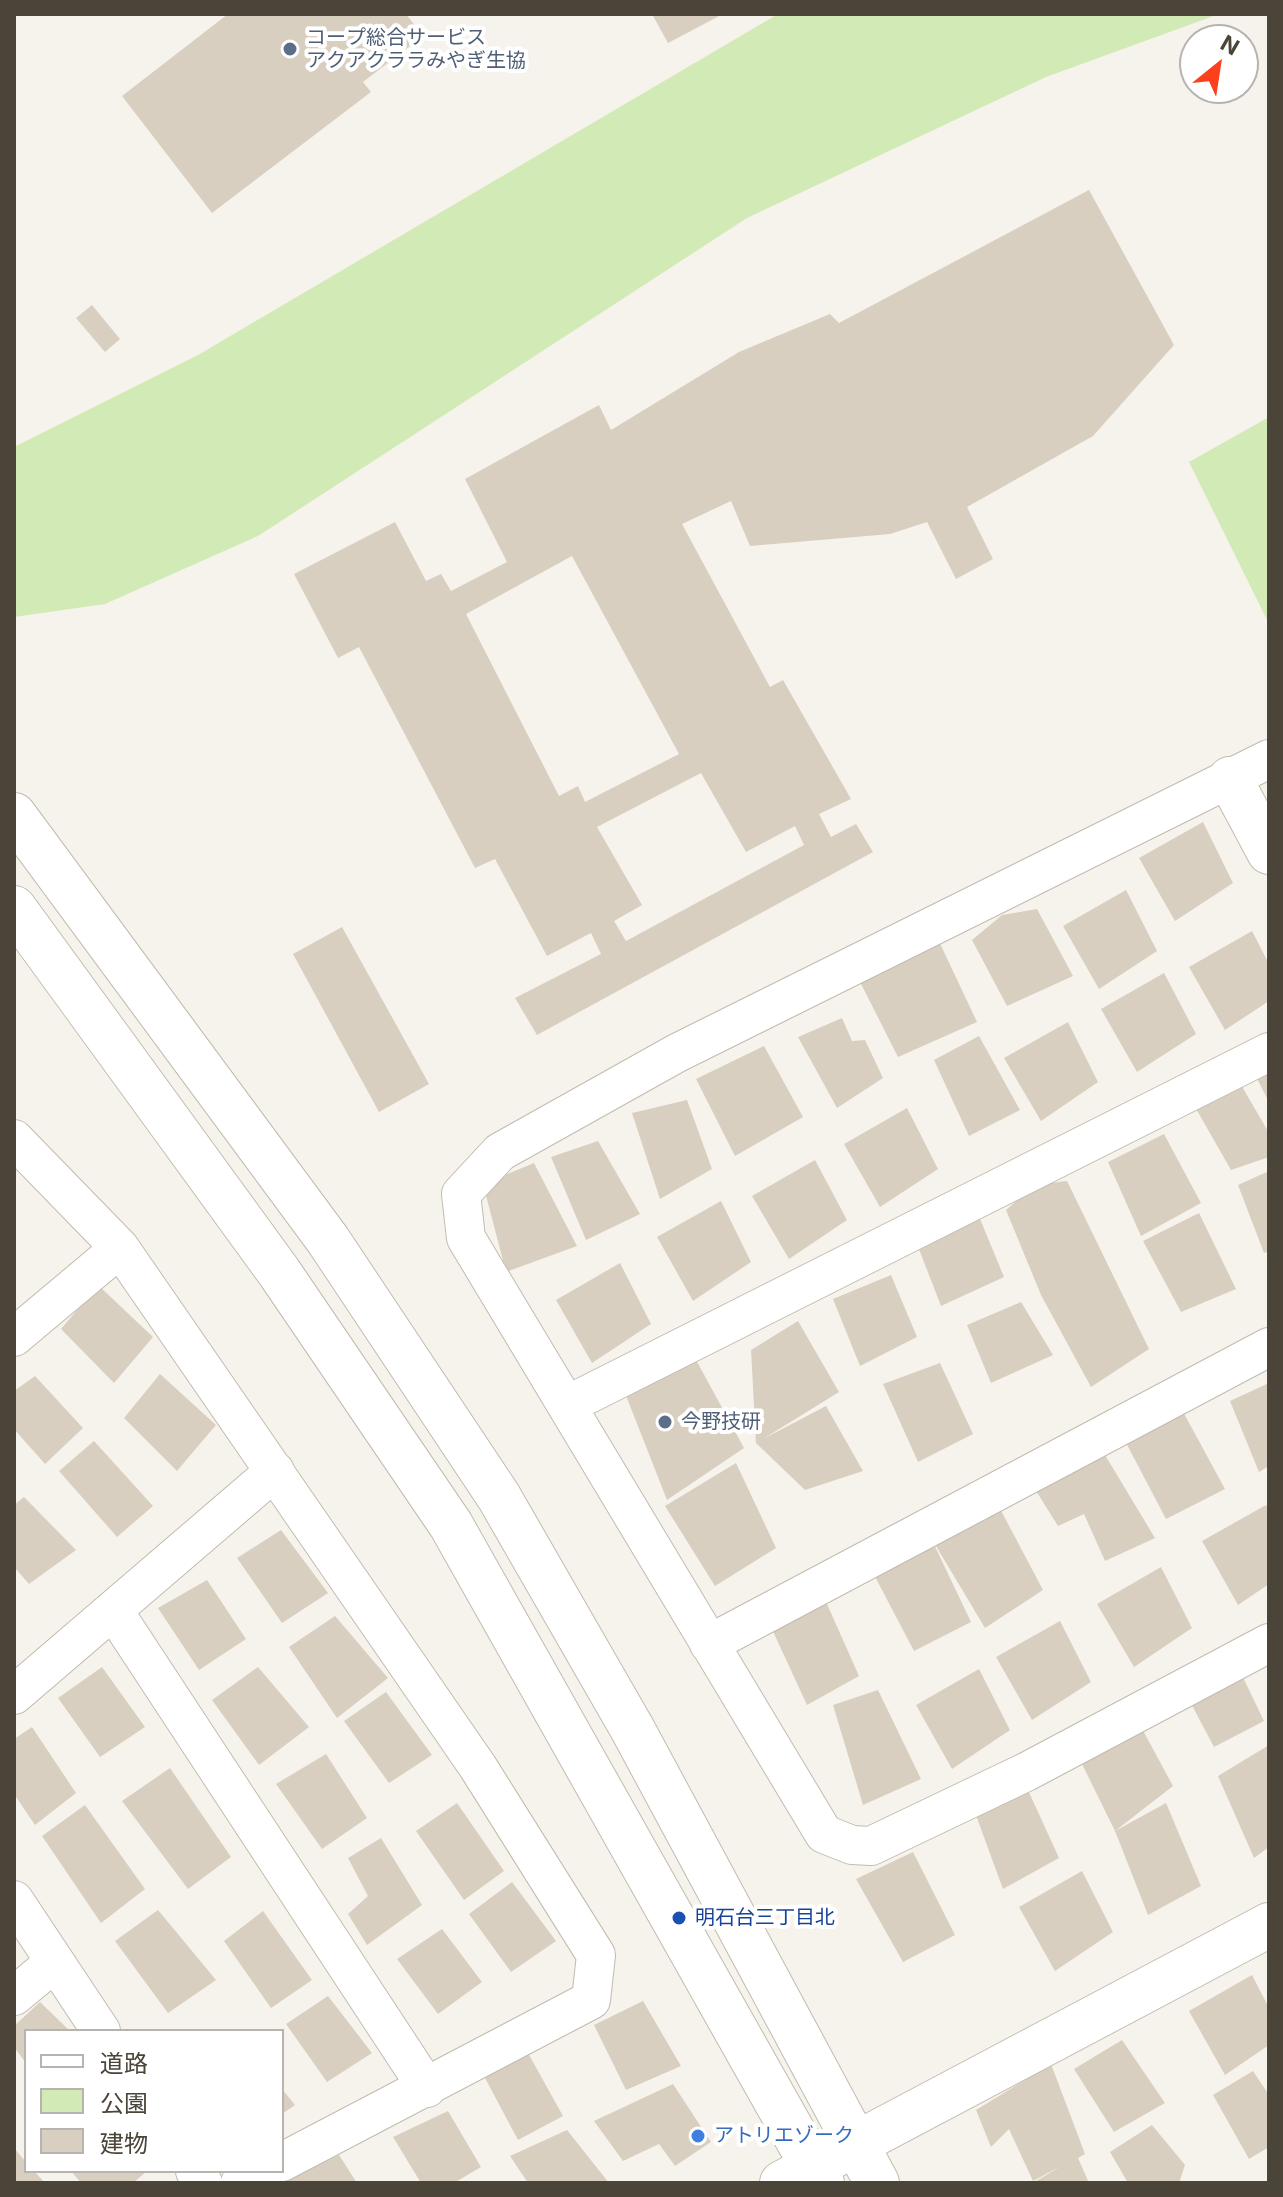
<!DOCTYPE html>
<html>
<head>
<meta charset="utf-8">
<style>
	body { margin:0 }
	#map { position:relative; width:1283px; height:2197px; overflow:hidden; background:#f6f3ec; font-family:Inter,"Noto Sans JP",sans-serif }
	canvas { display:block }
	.frame { position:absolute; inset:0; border:16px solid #4b4439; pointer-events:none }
	.legend { position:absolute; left:24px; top:2029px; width:260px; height:144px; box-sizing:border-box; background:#fff; border:2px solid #b7b4b0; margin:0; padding:10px 14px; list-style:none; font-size:24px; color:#4b4439 }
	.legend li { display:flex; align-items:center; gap:16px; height:40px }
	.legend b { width:40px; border:2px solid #b7b4b0 }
	.north { position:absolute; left:1179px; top:24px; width:80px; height:80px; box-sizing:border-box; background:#fff; border:2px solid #b7b4b0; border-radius:50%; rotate:30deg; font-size:22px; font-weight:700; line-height:32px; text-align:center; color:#4b4439 }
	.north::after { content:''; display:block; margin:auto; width:28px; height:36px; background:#fc3f1d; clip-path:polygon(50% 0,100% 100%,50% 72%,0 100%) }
</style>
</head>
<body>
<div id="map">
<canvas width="1283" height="2197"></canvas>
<div class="frame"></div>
<ul class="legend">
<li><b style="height:10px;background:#fff"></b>道路</li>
<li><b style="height:22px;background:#d2eab5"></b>公園</li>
<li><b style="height:22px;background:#d8cfc1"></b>建物</li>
</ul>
<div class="north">N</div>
</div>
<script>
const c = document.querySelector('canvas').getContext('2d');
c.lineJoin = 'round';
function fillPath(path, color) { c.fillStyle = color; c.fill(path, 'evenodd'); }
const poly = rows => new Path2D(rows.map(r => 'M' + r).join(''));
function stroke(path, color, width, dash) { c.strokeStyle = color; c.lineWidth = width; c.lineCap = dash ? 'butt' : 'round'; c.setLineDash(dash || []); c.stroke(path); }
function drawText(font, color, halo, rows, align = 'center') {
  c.font = font + ' Inter,"Noto Sans JP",sans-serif'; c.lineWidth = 8; c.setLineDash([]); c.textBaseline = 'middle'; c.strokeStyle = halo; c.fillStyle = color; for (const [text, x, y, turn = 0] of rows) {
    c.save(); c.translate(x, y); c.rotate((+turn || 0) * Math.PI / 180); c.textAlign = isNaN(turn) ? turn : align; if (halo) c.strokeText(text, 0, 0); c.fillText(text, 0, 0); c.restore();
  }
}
fillPath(poly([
	[778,14,1219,14,1046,77,747,218,258,536,105,604,14,617,14,447,198,355],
	[1269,417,1269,624,1189,462]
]), '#d2eab5');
fillPath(poly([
	[228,14,406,14,423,36,363,82,371,92,212,213,122,96],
	[652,14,723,14,668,43],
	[1089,190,1174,345,1093,436,967,507,993,559,956,579,927,522,890,534,750,546,731,501,682,524,770,687,783,680,851,799,819,814,831,837,856,824,873,852,537,1035,515,998,601,954,591,933,547,956,495,859,475,868,359,647,338,658,294,574,395,522,426,581,441,574,451,591,507,562,465,479,599,405,611,430,739,352,830,314,839,323],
	[572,556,679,754,585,802,578,786,559,796,466,614],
	[701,773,746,852,795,826,804,845,626,941,614,921,642,905,597,827],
	[92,305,120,339,105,352,76,318],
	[1203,822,1233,883,1175,921,1139,858],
	[1126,890,1157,951,1099,989,1063,926],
	[1037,909,1073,976,1007,1006,972,940,1002,915],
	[342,927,429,1084,379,1112,293,954],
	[1252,931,1269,964,1269,1001,1225,1030,1189,967],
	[936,935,977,1022,898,1057,857,976],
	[1164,973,1196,1034,1137,1072,1101,1009],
	[842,1018,852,1041,865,1040,883,1078,837,1108,798,1037],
	[1068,1022,1098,1082,1041,1121,1004,1058],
	[979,1036,1020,1110,969,1136,934,1060],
	[764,1046,803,1117,735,1156,696,1079],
	[1269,1068,1269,1102,1254,1073],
	[1240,1083,1269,1133,1269,1157,1231,1170,1195,1107],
	[687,1100,712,1169,660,1199,632,1113],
	[907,1108,938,1169,880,1207,844,1144],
	[1164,1134,1201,1203,1141,1236,1108,1162],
	[598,1141,640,1214,586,1240,551,1157],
	[815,1160,847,1220,789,1259,752,1196],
	[534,1163,577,1246,506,1272,483,1184],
	[1269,1171,1269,1251,1264,1253,1238,1185],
	[1067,1181,1149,1349,1091,1387,1041,1295,1006,1210,1034,1185],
	[721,1201,751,1262,693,1301,657,1237],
	[1199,1213,1236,1289,1181,1312,1143,1241],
	[978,1214,1004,1277,941,1306,917,1244],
	[620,1263,651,1324,592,1363,556,1300],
	[891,1275,917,1337,860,1366,833,1299],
	[98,1285,153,1337,114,1383,61,1329],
	[1021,1302,1053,1355,991,1383,967,1325],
	[798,1321,839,1392,763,1439,826,1406,863,1471,805,1490,756,1443,751,1350],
	[695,1358,744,1448,667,1500,623,1388],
	[940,1363,973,1434,918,1462,883,1384],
	[160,1374,216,1425,177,1471,124,1418],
	[35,1376,83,1428,45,1464,14,1429,14,1391],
	[1269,1383,1269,1466,1259,1472,1230,1401],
	[1175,1397,1225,1489,1166,1519,1124,1439],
	[94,1441,153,1506,117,1537,59,1471],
	[1102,1450,1155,1538,1105,1561,1084,1514,1058,1526,1033,1486],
	[736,1463,776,1548,715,1586,665,1506],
	[24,1497,76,1550,29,1584,14,1567,14,1505],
	[997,1503,1043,1590,985,1628,930,1536,971,1622,914,1651,871,1569,927,1531],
	[1266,1505,1269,1511,1269,1584,1238,1605,1202,1541],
	[281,1530,328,1593,282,1623,237,1558],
	[1161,1567,1192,1628,1134,1667,1097,1604],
	[207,1580,246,1639,199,1670,158,1608],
	[819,1586,859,1676,807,1705,765,1614],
	[335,1616,388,1678,337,1718,289,1647],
	[1060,1621,1091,1682,1032,1720,996,1657],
	[102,1667,145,1727,100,1757,58,1698],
	[258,1667,309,1727,259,1765,212,1700],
	[1238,1667,1264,1721,1214,1747,1186,1694],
	[979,1669,1010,1730,952,1769,916,1705],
	[878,1690,921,1779,863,1805,833,1705],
	[386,1692,432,1755,389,1783,344,1721],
	[1140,1725,1173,1786,1115,1831,1080,1760],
	[32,1727,76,1793,35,1825,14,1794,14,1739],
	[1269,1745,1269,1847,1254,1858,1218,1776],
	[326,1754,367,1818,322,1849,276,1784],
	[170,1768,231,1857,188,1889,122,1801],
	[1028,1790,1059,1858,1003,1889,970,1799],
	[457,1803,504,1871,464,1900,416,1831],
	[1166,1803,1201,1886,1148,1915,1115,1831],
	[85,1805,145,1889,101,1923,42,1836],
	[381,1838,422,1905,367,1945,348,1914,368,1896,348,1858],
	[913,1852,955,1935,903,1962,856,1879],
	[1082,1871,1113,1932,1055,1971,1019,1907],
	[512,1882,556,1941,511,1972,469,1914],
	[158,1910,216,1980,168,2013,115,1941],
	[263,1911,312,1980,271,2008,224,1941],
	[442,1929,482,1982,438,2014,397,1959],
	[1252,1975,1269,2008,1269,2045,1225,2075,1189,2011],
	[328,1996,372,2053,327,2082,286,2024],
	[643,2001,681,2066,626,2090,594,2025],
	[40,2002,70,2031,26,2031,26,2063,14,2047,14,2026],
	[1122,2040,1165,2103,1114,2132,1074,2069],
	[528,2053,563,2116,518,2140,485,2078],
	[1051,2064,1085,2154,1078,2158,1089,2183,1033,2183,1061,2166,1033,2181,1009,2129,991,2147,976,2110],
	[1253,2071,1269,2095,1269,2147,1249,2159,1213,2095],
	[673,2084,711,2142,675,2166,659,2144,623,2161,594,2121],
	[282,2089,295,2105,282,2114],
	[448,2111,481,2167,454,2183,421,2183,393,2137],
	[1152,2125,1185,2165,1179,2183,1128,2183,1110,2152],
	[567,2130,609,2183,528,2183,510,2156],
	[14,2148,26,2162,26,2171,34,2171,45,2183,14,2183],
	[339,2155,357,2183,290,2183,288,2179],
	[71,2171,147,2171,133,2183,81,2183]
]), '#d8cfc1');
const minor = poly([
	[1269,759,677,1053,500,1152,461,1194,466,1238,824,1834,852,1845,871,1846,1026,1772,1269,1643],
	[14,1139,120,1248,478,1767,596,1955,591,2000,282,2162],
	[14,1337,120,1248],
	[567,1405,1269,1052],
	[113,1610,427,2088],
	[709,1644,1269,1347],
	[14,1695,275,1471],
	[14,1900,101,2031],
	[14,1996,55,1962],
	[195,2171,203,2183],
	[240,2183,264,2171]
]);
const tertiary = poly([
	[1230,779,1269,852],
	[14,815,328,1240,499,1497,633,1730,877,2183],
	[14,908,279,1272,451,1525,822,2183],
	[782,2183,1269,1925]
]);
stroke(minor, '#c2bbae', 40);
stroke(tertiary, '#c2bbae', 46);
stroke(minor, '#fff', 38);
stroke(tertiary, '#fff', 44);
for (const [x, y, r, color] of [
	[290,49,8,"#5c6f8a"],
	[665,1422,8,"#5c6f8a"],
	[679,1918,8,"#1a4fb4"],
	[698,2136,8,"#3f7fe0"]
]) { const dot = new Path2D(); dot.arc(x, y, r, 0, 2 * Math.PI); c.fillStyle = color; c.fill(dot); stroke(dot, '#fff', 3); }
drawText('20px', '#4e5e75', '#fff', [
	["コープ総合サービス",306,38],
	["アクアクララみやぎ生協",306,61],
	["今野技研",681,1422]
], 'left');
drawText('20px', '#164399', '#fff', [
	["明石台三丁目北",695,1918]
], 'left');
drawText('20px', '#366cbe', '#fff', [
	["アトリエゾーク",714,2136]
], 'left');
</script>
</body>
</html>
